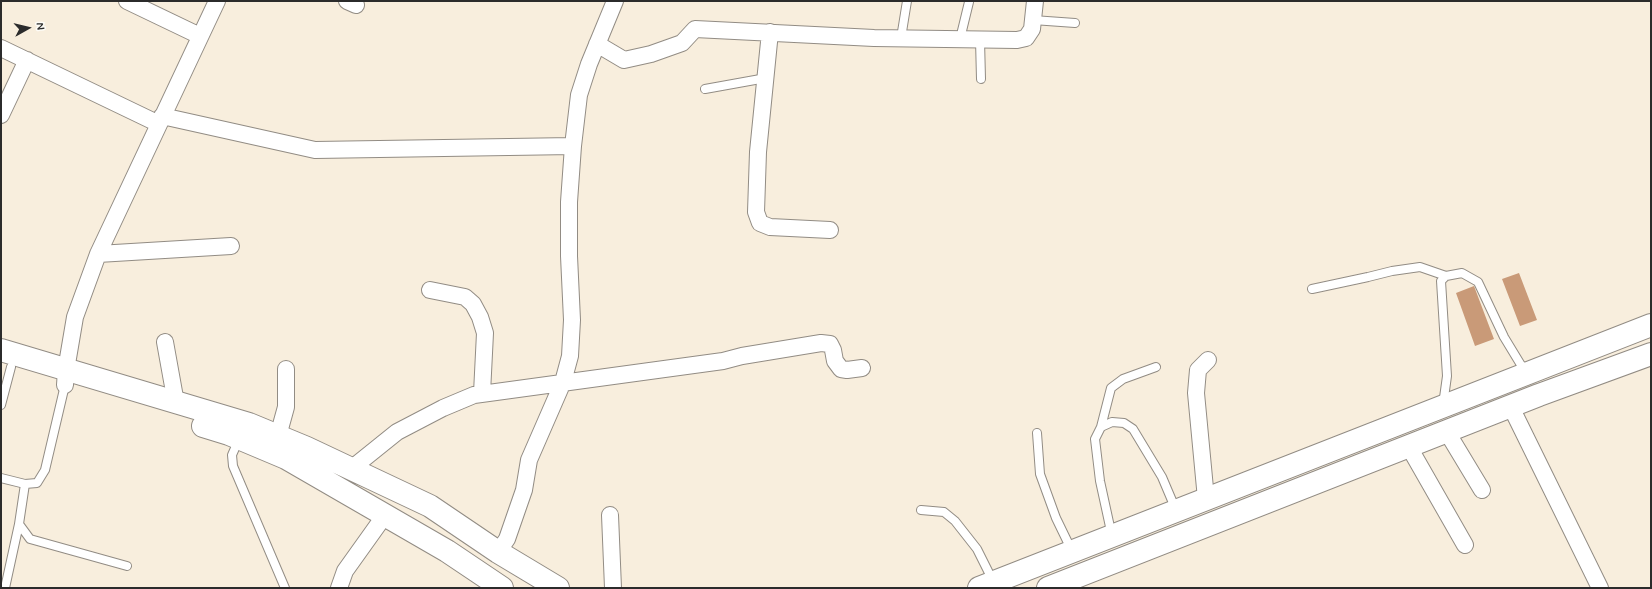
<!DOCTYPE html>
<html>
<head>
<meta charset="utf-8">
<style>
	body { margin:0 }
	#map { position:relative; width:1652px; height:589px; overflow:hidden; background:#f8eedd; font-family:Mynerve,sans-serif }
	canvas { display:block }
	.frame { position:absolute; inset:0; border:2px solid #2b2b2b; pointer-events:none }
	.north { position:absolute; left:8px; top:8px; width:40px; height:40px; -webkit-text-stroke:3px #fdfcf7; paint-order:stroke; rotate:82deg; font-size:11px; font-weight:700; line-height:16px; text-align:center; color:#2b2b2b }
	.north::after { content:''; display:block; margin:auto; width:14px; height:18px; background:#2b2b2b; clip-path:polygon(50% 0,100% 100%,50% 72%,0 100%) }
</style>
</head>
<body>
<div id="map">
<canvas width="1652" height="589"></canvas>
<div class="frame"></div>
<div class="north">N</div>
</div>
<script>
const c = document.querySelector('canvas').getContext('2d');
c.lineJoin = 'round';
function fillPath(path, color) { c.fillStyle = color; c.fill(path, 'evenodd'); }
const poly = rows => new Path2D(rows.map(r => 'M' + r).join(''));
function stroke(path, color, width, dash) { c.strokeStyle = color; c.lineWidth = width; c.lineCap = dash ? 'butt' : 'round'; c.setLineDash(dash || []); c.stroke(path); }
fillPath(poly([
	[1519,273,1537,320,1520,326,1502,279],
	[1474,286,1494,339,1475,346,1456,293]
]), '#c99a78');
const lane = poly([
	[1033,20,1075,23],
	[901,38,907,1],
	[960,39,969,2],
	[980,40,981,79],
	[705,89,766,78],
	[1312,289,1368,277,1392,271,1420,267,1446,276],
	[1,405,11,367],
	[1443,405,1447,376,1441,281,1446,276,1462,273,1478,282,1504,337,1521,365,1528,370],
	[1101,427,1111,388,1123,379,1156,367],
	[1037,433,1040,474,1056,518,1072,551],
	[239,439,232,455,233,466,285,588],
	[1,478,25,484,37,483,45,470,65,385],
	[25,484,19,524,30,539,127,566],
	[921,510,944,512,955,521,977,549,993,581],
	[1112,536,1100,481,1095,439,1101,427,1112,422,1124,423,1133,429,1162,477,1176,510],
	[5,588,19,524]
]);
const street = poly([
	[127,1,200,36],
	[347,1,356,5],
	[770,32,758,152,756,212,760,223,770,227,830,230],
	[597,44,624,60,651,54,682,43,695,29,874,38,1017,40,1026,38,1032,29,1035,1],
	[1,48,159,124],
	[1,115,27,60],
	[162,116,315,150,573,146],
	[98,254,231,246],
	[430,290,465,297,473,304,480,317,485,333,482,393],
	[165,342,176,403],
	[65,385,66,370,75,317,98,254,217,1],
	[1511,407,1600,588],
	[1447,432,1482,490],
	[278,436,286,407,286,369],
	[1409,447,1465,545],
	[351,469,397,432,443,408,474,395,723,361,742,356,821,343,830,344,833,350,835,361,841,369,847,370,862,368],
	[1206,499,1196,393,1198,370,1208,360],
	[610,515,613,588],
	[498,552,507,539,524,490,529,460,563,382,570,356,572,320,569,256,569,202,573,146,579,95,589,64,615,1],
	[339,588,345,571,385,515]
]);
const primary = poly([
	[1,350,249,424,307,448,430,506,498,552,558,588],
	[203,426,229,434,286,458,447,551,502,588],
	[979,588,1651,325],
	[1048,588,1539,395,1651,354]
]);
stroke(lane, '#928c84', 10);
stroke(street, '#928c84', 18);
stroke(primary, '#928c84', 24);
stroke(lane, '#fff', 8);
stroke(street, '#fff', 16);
stroke(primary, '#fff', 22);
</script>
</body>
</html>
